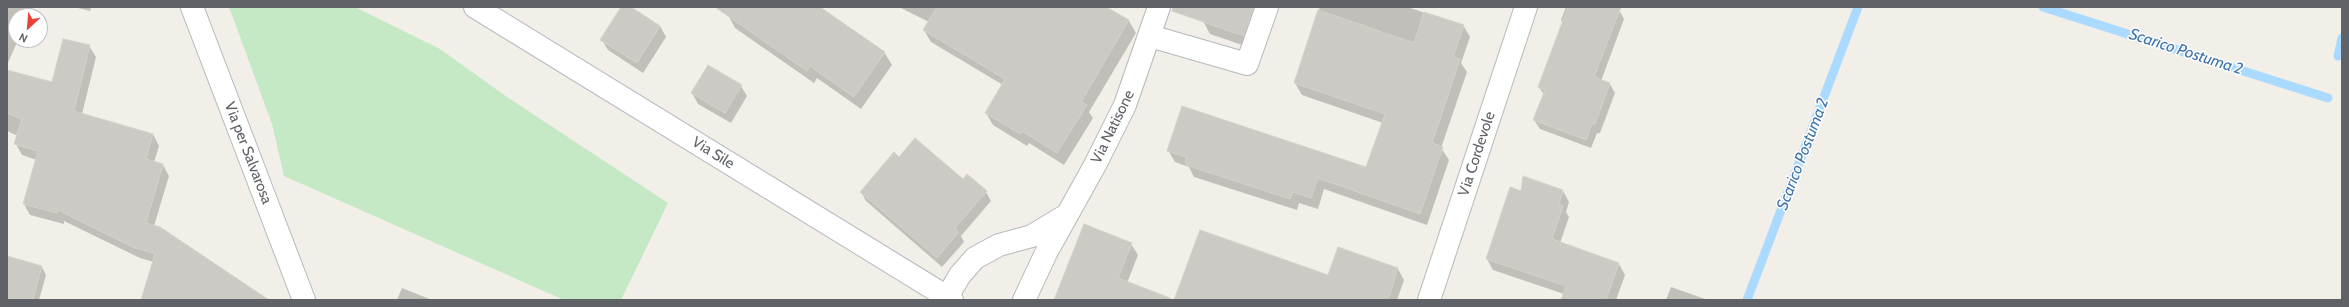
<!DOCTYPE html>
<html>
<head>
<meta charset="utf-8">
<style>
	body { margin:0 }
	#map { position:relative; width:2349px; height:307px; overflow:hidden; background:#f1efe8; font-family:Cabin,sans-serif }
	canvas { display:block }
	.frame { position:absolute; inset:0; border:8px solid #5f6368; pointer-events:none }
	.north { position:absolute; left:8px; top:8px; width:40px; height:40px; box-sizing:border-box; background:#fff; border:1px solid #bfc1c3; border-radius:50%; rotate:206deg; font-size:11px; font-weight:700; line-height:16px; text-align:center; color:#5f6368 }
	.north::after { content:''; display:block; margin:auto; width:14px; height:18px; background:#ea4335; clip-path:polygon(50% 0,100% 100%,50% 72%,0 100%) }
</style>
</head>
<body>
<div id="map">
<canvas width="2349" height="307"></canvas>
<div class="frame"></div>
<div class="north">N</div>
</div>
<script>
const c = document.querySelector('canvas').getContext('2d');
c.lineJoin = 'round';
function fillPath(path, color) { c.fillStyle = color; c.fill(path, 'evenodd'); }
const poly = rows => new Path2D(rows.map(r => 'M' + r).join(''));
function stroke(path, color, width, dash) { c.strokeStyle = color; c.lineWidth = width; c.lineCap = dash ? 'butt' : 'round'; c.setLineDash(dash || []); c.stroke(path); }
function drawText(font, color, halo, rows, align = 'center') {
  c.font = font + ' Cabin,sans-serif'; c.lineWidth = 3; c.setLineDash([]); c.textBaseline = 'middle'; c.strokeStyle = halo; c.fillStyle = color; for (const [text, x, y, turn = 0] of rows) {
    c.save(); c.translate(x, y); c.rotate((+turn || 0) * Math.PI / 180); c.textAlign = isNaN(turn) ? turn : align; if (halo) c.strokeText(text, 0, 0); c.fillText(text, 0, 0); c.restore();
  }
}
fillPath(poly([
	[229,7,355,7,440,49,507,97,668,203,621,300,564,300,284,176,272,124]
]), '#c5e8c5');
fillPath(poly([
	[7,7,33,7,29,16,16,16,16,40,18,40,7,65],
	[74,7,91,7,90,11],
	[622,7,630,7,660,26,666,37,643,73,608,50,602,40],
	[733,7,818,7,884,52,892,65,861,109,817,78,814,83,735,28,728,15],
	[899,7,1104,7,1129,21,1136,33,1089,112,1093,118,1064,165,1029,143,1027,146,993,125,986,113,1003,85,931,42,924,30,929,22],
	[1208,7,1265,7,1251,48,1210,34,1203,21],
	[1320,7,1407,7,1463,25,1470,37,1461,63,1467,72,1441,148,1449,160,1427,225,1324,189,1318,209,1299,203,1297,210,1194,177,1189,167,1175,162,1168,150,1366,168,1383,123,1302,95,1295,83],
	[1566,7,1612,7,1619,10,1624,19,1601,81,1610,84,1615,93,1600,133,1597,133,1591,148,1540,129,1534,120,1544,95,1539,87,1563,24,1561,20],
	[89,46,96,57,82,114,153,134,159,146,154,162,163,165,169,176,154,226,257,300,148,300,154,262,140,258,64,221,64,224,30,215,24,204,37,160,22,155,16,144,18,136,7,131,7,71,53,84],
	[741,86,747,96,731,123,698,104,692,93],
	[899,158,963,180,967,175,986,192,991,201,961,236,964,242,942,267,866,201,861,192],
	[1524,178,1563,191,1569,202,1566,212,1569,217,1560,243,1619,264,1625,275,1616,300,1562,300,1564,294,1493,270,1487,259,1522,192],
	[1131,244,1138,255,1127,283,1171,300,1055,300],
	[7,257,42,267,46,275,39,300,7,300],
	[1398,269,1404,280,1397,300,1175,300,1329,276],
	[1671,287,1708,300,1666,300],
	[402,288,432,300,397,300]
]), '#0003');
stroke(poly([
	[2043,7,2328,98],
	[2338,56,2342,38],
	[1747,300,1858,7]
]), '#aadaff', 9);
const building = poly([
	[621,7,631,7,660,26,637,63,600,40,621,7],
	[715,7,820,7,885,52,854,97,810,66,807,71,715,7],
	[937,7,1106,7,1129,20,1081,102,1087,105,1057,153,1022,131,1020,134,985,113,1005,79,923,30,937,7],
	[1173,7,1254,7,1244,36,1172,11,1173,7],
	[1568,7,1621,7,1594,77,1610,83,1595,124,1592,124,1586,140,1533,120,1545,90,1538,87,1568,7],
	[1318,10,1414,43,1424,12,1464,25,1453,57,1460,59,1432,143,1443,147,1420,214,1318,178,1311,198,1293,192,1290,199,1186,165,1186,157,1167,151,1182,106,1366,167,1385,114,1294,83,1318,10],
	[63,39,90,45,74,111,153,134,146,159,163,164,146,223,160,227,269,300,141,300,155,254,133,247,58,210,57,213,23,204,38,151,14,144,22,119,7,113,7,70,52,82,63,39],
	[708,65,742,85,725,113,691,93,708,65],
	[915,138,963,179,967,174,987,191,955,228,959,232,937,258,860,192,894,152,899,157,915,138],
	[1523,176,1563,190,1559,204,1563,206,1552,239,1619,263,1606,300,1561,300,1566,286,1486,259,1510,187,1521,191,1523,176],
	[1084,224,1132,243,1118,278,1170,298,1169,300,1054,300,1084,224],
	[1200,230,1328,275,1338,247,1398,268,1388,300,1174,300,1200,230],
	[7,256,42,266,33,300,7,300,7,256]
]);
fillPath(building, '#cccac5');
stroke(building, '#d6d1c6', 1);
const street = poly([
	[192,7,304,300],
	[1150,36,1247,64,1267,7],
	[947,297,960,275,975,258,999,245,1032,236,1065,216],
	[1024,300,1046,253,1095,165,1125,105,1159,7],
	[1429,300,1526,7]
]);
const secondary = poly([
	[475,7,952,300]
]);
stroke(street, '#b5b8bc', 24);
stroke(secondary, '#b6babf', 24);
stroke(street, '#fff', 22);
stroke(secondary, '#fff', 22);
drawText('15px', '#5f6368', '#fff', [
	["Via Natisone",1113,127,-64],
	["Via per Salvarosa",248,153,69],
	["Via Sile",713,153,32],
	["Via Cordevole",1477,154,-72]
]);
drawText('italic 16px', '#4174aa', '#fff', [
	["Scarico Postuma 2",2186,52,18],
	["Scarico Postuma 2",1803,154,-69]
]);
</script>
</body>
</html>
